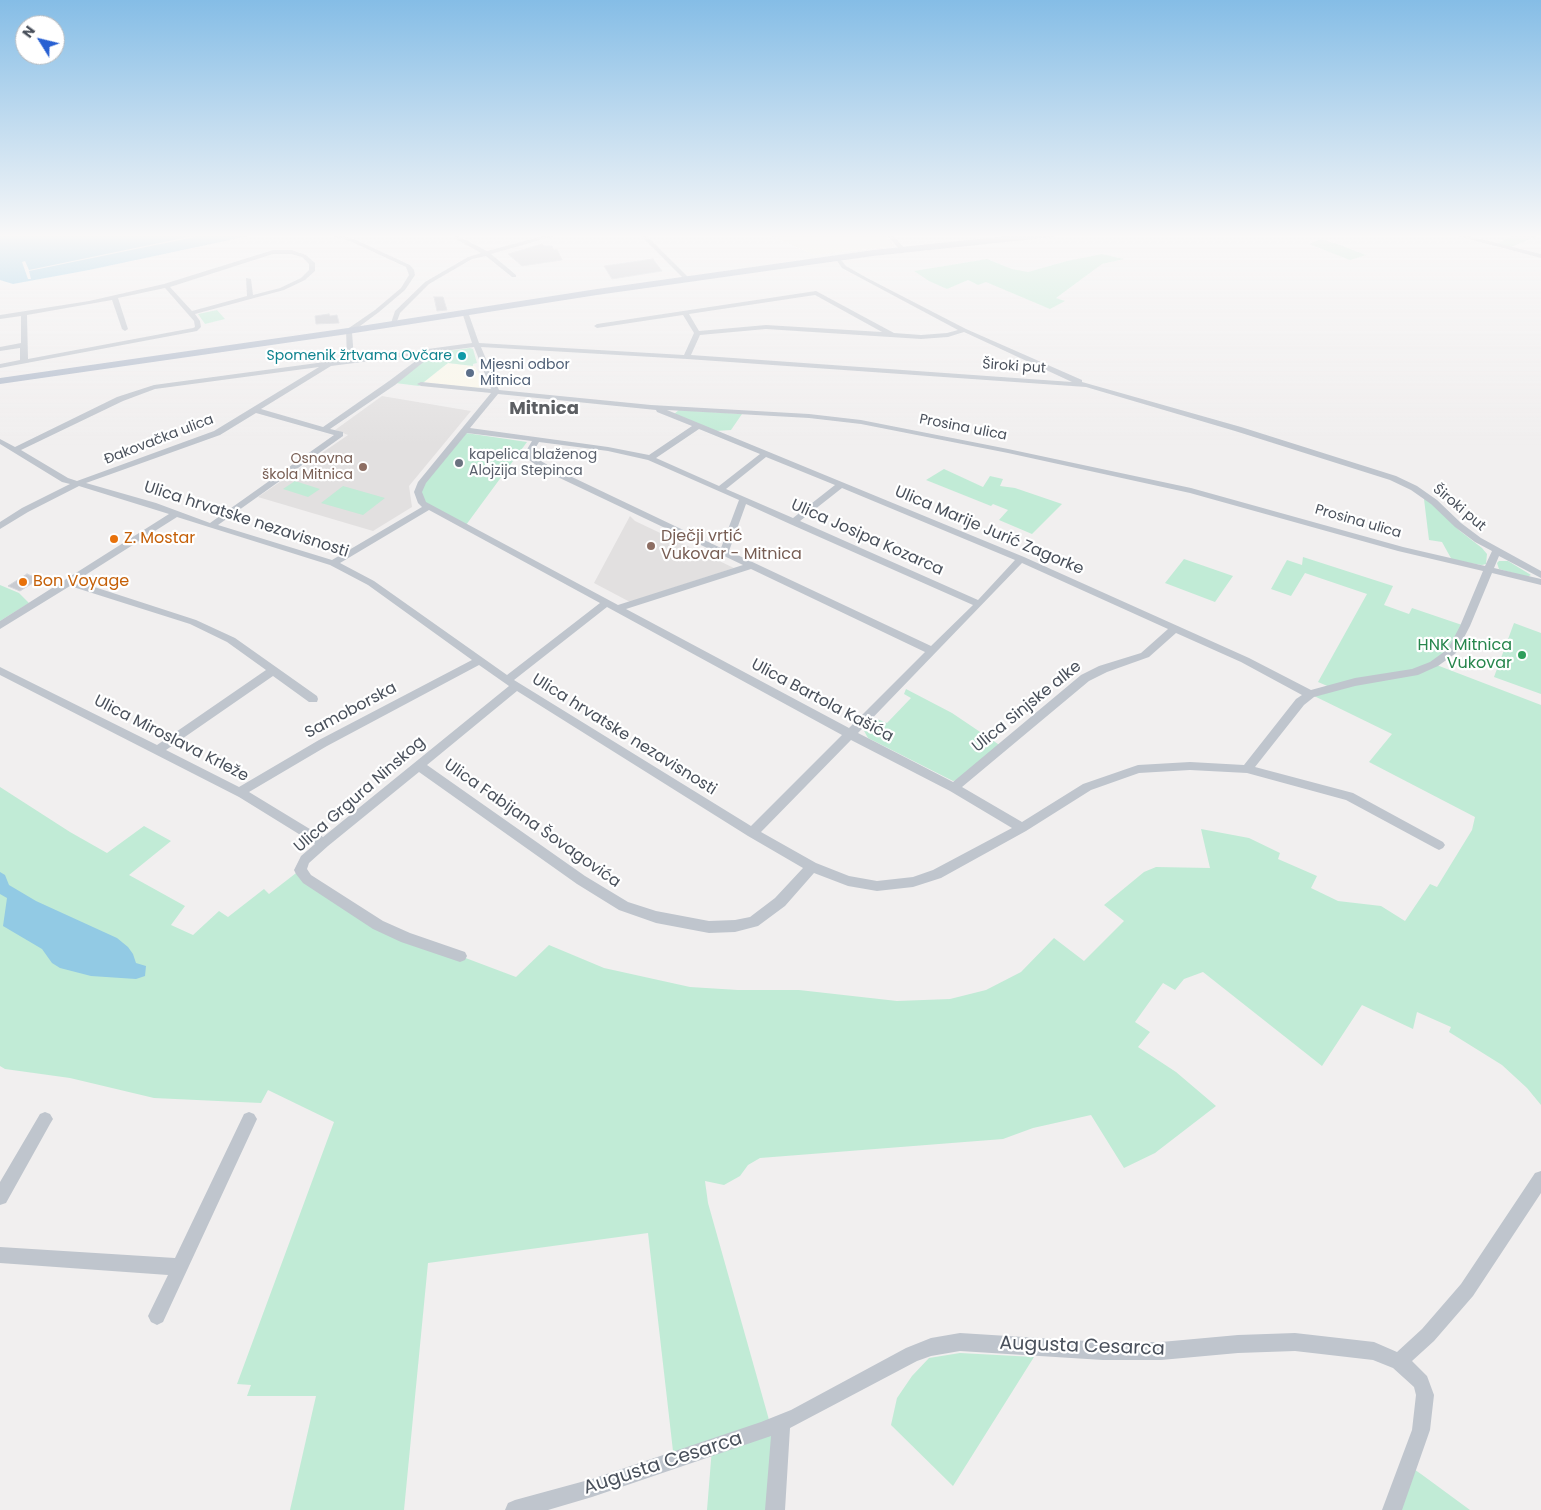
<!DOCTYPE html>
<html>
<head>
<meta charset="utf-8">
<style>
	body { margin:0 }
	#map { position:relative; width:1541px; height:1510px; overflow:hidden; background:#f1efef; font-family:Poppins,sans-serif }
	canvas { display:block }
	.north { position:absolute; left:15px; top:15px; width:50px; height:50px; box-sizing:border-box; background:#fff; border:1px solid #b6b9bd; border-radius:50%; rotate:306deg; font-size:14px; font-weight:700; line-height:20px; text-align:center; color:#49505b }
	.north::after { content:''; display:block; margin:auto; width:18px; height:22px; background:#2860d2; clip-path:polygon(50% 0,100% 100%,50% 72%,0 100%) }
</style>
</head>
<body>
<div id="map">
<canvas width="1541" height="1510"></canvas>
<div class="north">N</div>
</div>
<script>
const c = document.querySelector('canvas').getContext('2d');
c.lineJoin = 'round';
function fillPath(path, color) { c.fillStyle = color; c.fill(path, 'evenodd'); }
const poly = rows => new Path2D(rows.map(r => 'M' + r).join(''));
function stroke(path, color, width, dash) { c.strokeStyle = color; c.lineWidth = width; c.lineCap = dash ? 'butt' : 'round'; c.setLineDash(dash || []); c.stroke(path); }
function drawText(font, color, halo, rows, align = 'center') {
  c.font = font + ' Poppins,sans-serif'; c.lineWidth = 4.5; c.setLineDash([]); c.textBaseline = 'middle'; c.strokeStyle = halo; c.fillStyle = color; for (const [text, x, y, turn = 0] of rows) {
    c.save(); c.translate(x, y); c.rotate((+turn || 0) * Math.PI / 180); c.textAlign = isNaN(turn) ? turn : align; if (halo) c.strokeText(text, 0, 0); c.fillText(text, 0, 0); c.restore();
  }
}
fillPath(poly([
	[767,234,884,234,894,246,815,255],
	[448,363,475,366,483,382,482,389,423,382]
]), '#faf7ea');
fillPath(poly([
	[382,396,471,411,409,486,412,507,373,531,258,497,348,435,335,430],
	[630,516,635,521,734,568,630,602,594,583]
]), '#e2e0e0');
fillPath(poly([
	[1516,234,1541,234,1509,248,1495,245],
	[1321,239,1340,245,1366,255,1350,260,1309,244],
	[1102,254,1124,259,1102,264,1056,298,1065,301,1050,309,986,282,978,285,968,280,947,289,929,281,914,271,987,259,1012,269,1028,272,1067,261],
	[217,310,225,319,205,324,198,314],
	[470,348,473,349,477,363,473,364,473,366,448,363,419,386,395,383,434,353],
	[679,410,742,414,731,430,716,431,674,414],
	[466,433,527,442,466,525,426,503,421,496,421,487],
	[944,469,983,487,990,476,1003,479,1000,486,1015,488,1062,504,1032,534,999,520,1008,510,993,504,991,506,926,480],
	[295,481,320,489,308,497,283,489],
	[343,486,385,498,363,515,321,503],
	[1424,499,1429,500,1460,531,1482,548,1487,554,1486,564,1482,565,1452,560,1442,542,1429,540],
	[1303,557,1393,586,1384,605,1409,614,1412,608,1465,626,1452,651,1434,664,1541,705,1541,1105,1527,1088,1502,1065,1449,1032,1451,1027,1417,1012,1413,1029,1362,1005,1322,1066,1203,972,1184,979,1175,990,1163,983,1135,1022,1150,1032,1138,1047,1176,1072,1216,1106,1155,1153,1124,1168,1091,1115,1033,1128,1003,1139,760,1158,748,1165,740,1176,724,1185,705,1181,708,1203,771,1427,775,1510,707,1510,712,1448,676,1460,673,1451,648,1233,428,1263,404,1510,290,1510,316,1396,247,1396,251,1385,237,1384,334,1122,268,1090,261,1103,154,1098,70,1078,5,1069,0,1066,0,787,70,832,107,853,144,826,171,841,129,875,185,906,171,925,193,935,219,911,228,917,264,889,269,894,300,870,378,925,516,977,549,945,604,968,690,987,738,990,799,990,897,1001,950,999,986,990,1021,972,1054,938,1084,961,1124,921,1104,905,1144,872,1156,867,1210,868,1201,829,1249,838,1280,853,1278,859,1317,876,1311,888,1338,901,1381,906,1405,921,1430,884,1437,887,1472,830,1475,817,1369,762,1392,734,1310,694,1332,688,1318,682,1367,594,1305,573,1291,596,1271,589,1287,560,1302,565],
	[1184,559,1233,576,1215,602,1165,583],
	[1499,561,1508,561,1531,575,1527,577,1499,569,1497,563],
	[0,585,19,593,29,603,0,621],
	[1514,623,1541,633,1541,694,1494,677],
	[906,689,952,713,1001,746,959,780,953,781,868,738,863,729,867,722,877,719,887,723,911,698,904,694],
	[960,1353,1034,1357,953,1486,891,1425,897,1398,912,1376,929,1358],
	[1408,1465,1421,1474,1470,1510,1392,1510]
]), '#c1ebd6');
fillPath(poly([
	[0,234,258,234,89,270,13,284,0,280],
	[0,872,5,875,9,885,36,901,117,938,128,947,133,954,136,963,146,966,145,976,136,979,91,976,60,968,52,963,42,949,3,926,7,898,0,894]
]), '#92cae4');
fillPath(poly([
	[203,234,209,234,29,271,31,279,28,279,22,262,25,261,29,270]
]), '#f1efef');
const building = poly([
	[542,244,544,246,552,246,554,250,557,249,562,260,522,266,508,254,542,244],
	[653,259,662,271,612,279,604,266,653,259],
	[434,297,443,297,447,310,437,311,434,297],
	[329,314,330,316,337,315,339,323,316,324,315,316,329,314],
	[27,574,39,579,20,591,8,586,27,574]
]);
fillPath(building, '#c9cbd1');
stroke(building, '#d3d5da', 1);
fillPath(poly([
	[326,234,336,234,354,239,410,265,414,270,415,275,405,290,379,312,352,332,354,359,472,343,462,312,465,310,468,312,479,343,684,355,694,333,683,315,597,328,594,326,597,324,816,291,894,333,921,335,947,333,958,330,842,268,835,258,838,256,846,266,867,278,966,329,1082,380,1082,382,1241,427,1396,476,1417,486,1437,500,1461,523,1481,538,1541,571,1541,578,1499,556,1494,568,1541,579,1541,585,1492,573,1470,626,1456,653,1438,666,1418,675,1355,686,1314,697,1304,705,1255,767,1353,793,1443,842,1445,845,1443,848,1439,850,1435,848,1346,800,1247,773,1190,770,1139,773,1091,790,1026,831,941,878,913,887,877,891,848,886,814,873,785,906,758,926,735,932,709,933,656,923,619,910,577,884,419,772,328,846,309,863,307,869,311,875,383,921,410,933,465,952,467,956,465,960,460,962,401,942,373,929,303,883,296,874,294,870,301,856,315,844,239,797,0,675,0,667,157,745,266,670,227,642,190,624,70,586,0,629,0,621,169,514,79,486,28,512,0,529,0,522,22,508,70,484,62,482,0,444,0,439,15,447,117,397,154,385,347,359,346,330,375,310,401,288,409,275,406,267,350,241,326,234],
	[815,295,882,332,766,325,699,331,689,314,815,295],
	[766,329,921,339,948,337,964,332,1072,382,691,355,700,335,766,329],
	[474,347,491,389,421,382,417,384,421,386,491,393,418,482,414,492,418,503,422,507,332,560,218,525,343,436,343,432,330,429,395,385,436,352,474,347],
	[481,347,687,359,1086,387,1235,431,1390,480,1411,490,1431,504,1455,527,1475,542,1492,551,1485,566,1403,547,1191,488,1008,449,861,420,809,414,651,405,499,390,481,347],
	[425,354,389,381,323,427,261,409,331,366,425,354],
	[319,367,214,431,77,481,68,478,21,450,123,401,155,389,319,367],
	[498,394,656,410,657,412,692,426,649,455,608,447,470,428,498,394],
	[667,410,809,418,861,424,1008,453,1190,493,1398,551,1483,571,1460,626,1448,649,1430,662,1412,669,1355,678,1311,690,1249,658,1024,557,667,410],
	[256,413,334,435,210,523,156,503,86,483,220,435,256,413],
	[699,429,760,454,719,486,656,458,699,429],
	[467,433,532,441,523,456,545,471,743,565,618,605,426,502,422,492,426,483,467,433],
	[539,442,608,451,648,460,739,500,721,548,551,467,531,455,539,442],
	[766,457,835,485,793,518,726,489,766,457],
	[842,488,1015,560,978,600,800,521,842,488],
	[746,504,790,524,973,605,931,646,729,551,746,504],
	[429,510,600,603,507,675,374,581,340,563,429,510],
	[177,517,330,565,368,585,472,660,319,740,239,787,166,750,273,676,309,702,317,702,318,699,317,696,235,638,196,620,76,581,177,517],
	[1022,563,1168,629,1141,653,1099,666,1081,675,953,782,858,733,1022,563],
	[751,569,925,652,849,728,626,609,751,569],
	[607,607,842,735,751,826,514,680,607,607],
	[1176,633,1241,662,1302,695,1296,699,1244,765,1190,762,1138,765,1083,784,1022,822,962,787,1089,681,1107,672,1149,657,1176,633],
	[479,665,509,686,323,837,249,792,327,746,479,665],
	[517,691,748,836,803,868,775,898,750,917,735,920,709,921,656,911,628,902,585,876,427,765,517,691],
	[851,740,950,791,1012,828,933,870,913,877,877,881,849,876,816,863,761,832,851,740],
	[551,234,561,234,491,254,516,275,516,277,512,277,486,256,472,259,429,284,400,313,396,324,391,323,395,311,425,282,468,257,481,253,454,238,454,236,458,236,487,251,551,234],
	[639,234,645,234,689,278,689,280,685,280,639,234],
	[886,234,892,234,904,248,904,250,900,250,886,234],
	[1450,234,1460,234,1541,254,1541,258,1450,234],
	[273,250,292,250,306,255,315,263,315,271,305,280,284,290,195,314,200,321,201,327,197,331,0,368,0,364,20,360,20,348,0,351,0,347,21,343,21,316,0,319,0,315,89,301,164,284,273,250],
	[273,254,291,254,302,257,309,264,309,270,301,278,280,288,253,295,251,279,246,278,247,296,192,311,170,287,273,254],
	[165,288,194,321,195,327,193,328,28,359,27,315,112,300,122,329,125,331,128,329,118,298,165,288],
	[45,1112,50,1114,53,1119,50,1124,6,1203,0,1205,0,1182,40,1114,45,1112],
	[249,1112,254,1114,257,1119,163,1322,157,1325,151,1322,148,1316,168,1275,0,1263,0,1247,175,1258,244,1114,249,1112],
	[1541,1171,1541,1193,1473,1296,1434,1341,1412,1361,1427,1376,1434,1395,1430,1430,1402,1510,1382,1510,1412,1430,1416,1395,1414,1387,1393,1368,1373,1360,1295,1351,1238,1353,1161,1360,1103,1360,960,1351,931,1356,917,1361,790,1428,785,1510,765,1510,771,1436,592,1497,548,1510,505,1510,508,1503,515,1500,592,1479,761,1422,791,1410,906,1348,931,1338,960,1333,1103,1342,1161,1342,1238,1335,1295,1333,1374,1342,1397,1352,1422,1329,1461,1284,1535,1173,1541,1171]
]), '#bfc5cd');
fillPath(poly([
	[1026,234,1058,234,1053,237,873,256,597,295,348,334,0,384,0,378,348,328,597,289,873,250,1026,234]
]), '#b1bbcb');
const sky = c.createLinearGradient(0, 0, 0, 445);
sky.addColorStop(0, '#85bde6');
sky.addColorStop(0.53, '#f9f8f8');
sky.addColorStop(1, '#f9f8f800');
c.fillStyle = sky;
c.fillRect(0, 0, 1541, 445);
for (const [x, y, r, color] of [
	[462,356,5,"#0f9aa8"],
	[470,373,5,"#5c6f8a"],
	[459,463,5,"#6b7280"],
	[363,467,5,"#8d6e63"],
	[114,539,5,"#e8710a"],
	[651,546,5,"#8d6e63"],
	[23,582,5,"#e8710a"],
	[1522,655,5,"#2e9e5b"]
]) { const dot = new Path2D(); dot.arc(x, y, r, 0, 2 * Math.PI); c.fillStyle = color; c.fill(dot); stroke(dot, '#fff', 2); }
drawText('14px', '#0d838f', '#fff', [
	["Spomenik žrtvama Ovčare",452,356]
], 'right');
drawText('14px', '#4e5e75', '#fff', [
	["Mjesni odbor",480,365],
	["Mitnica",480,381]
], 'left');
drawText('14px', '#49505b', '#fff', [
	["Široki put",1014,367,4],
	["Prosina ulica",963,428,11],
	["Đakovačka ulica",159,440,-21],
	["Široki put",1459,508,40],
	["Prosina ulica",1358,522,16]
]);
drawText('14px', '#5b616d', '#fff', [
	["kapelica blaženog",469,455],
	["Alojzija Stepinca",469,471]
], 'left');
drawText('14px', '#785e54', '#fff', [
	["Osnovna",353,459],
	["škola Mitnica",353,475]
], 'right');
drawText('16px', '#49505b', '#fff', [
	["Ulica hrvatske nezavisnosti",246,520,18],
	["Ulica Marije Jurić Zagorke",989,531,23],
	["Ulica Josipa Kozarca",867,538,24],
	["Ulica Bartola Kašića",822,701,28],
	["Ulica Sinjske alke",1027,707,-39],
	["Samoborska",351,711,-28],
	["Ulica hrvatske nezavisnosti",624,735,32],
	["Ulica Miroslava Krleže",171,739,27],
	["Ulica Grgura Ninskog",360,795,-41],
	["Ulica Fabijana Šovagovića",532,824,35]
]);
drawText('16px', '#785e54', '#fff', [
	["Dječji vrtić",661,537],
	["Vukovar - Mitnica",661,555]
], 'left');
drawText('16px', '#c56008', '#fff', [
	["Z. Mostar",124,539],
	["Bon Voyage",33,582]
], 'left');
drawText('16px', '#27864d', '#fff', [
	["HNK Mitnica",1512,646],
	["Vukovar",1512,664]
], 'right');
drawText('bold 18px', '#5c5f63', '#fff', [
	["Mitnica",544,409]
]);
drawText('19px', '#49505b', '#fff', [
	["Augusta Cesarca",1082,1347,2],
	["Augusta Cesarca",663,1464,-18]
]);
</script>
</body>
</html>
